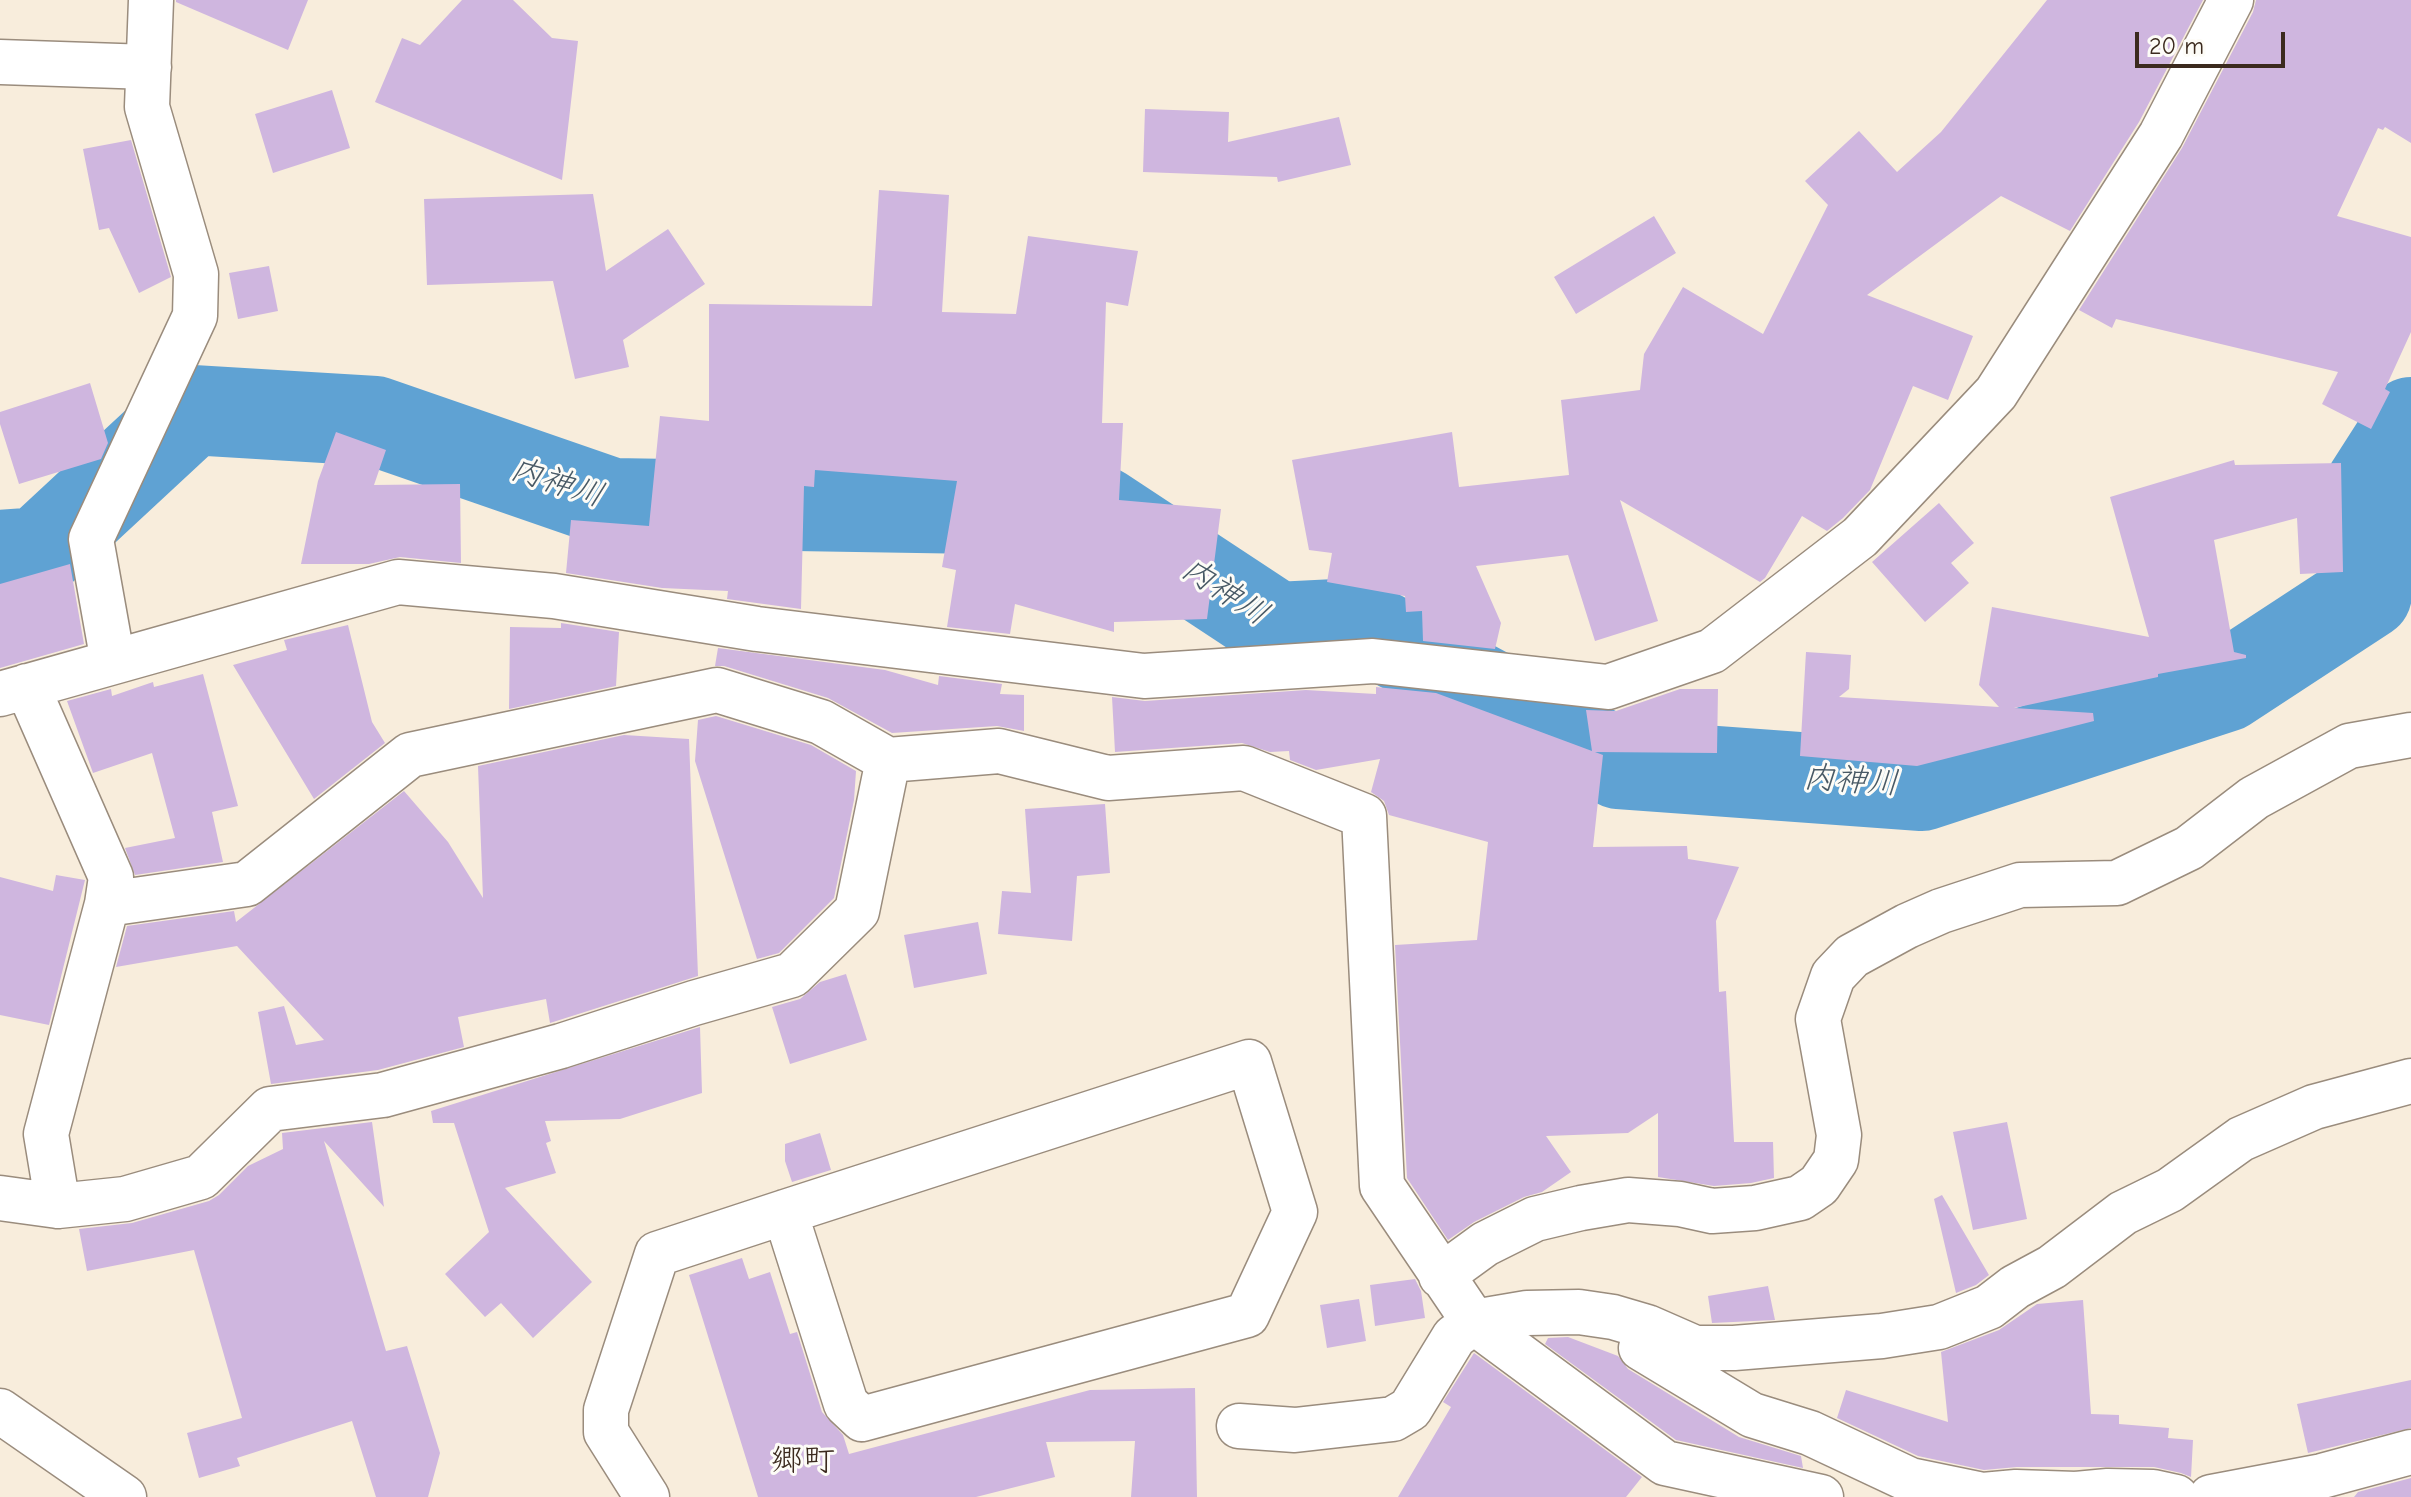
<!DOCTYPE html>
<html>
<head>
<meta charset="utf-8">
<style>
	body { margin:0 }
	#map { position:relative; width:2411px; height:1497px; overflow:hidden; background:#f8eddc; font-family:"Comic Neue",sans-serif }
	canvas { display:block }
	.scale { position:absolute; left:2135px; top:32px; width:150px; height:36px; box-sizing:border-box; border:4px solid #3b2a1e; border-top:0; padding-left:10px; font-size:24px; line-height:28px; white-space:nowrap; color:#3b2a1e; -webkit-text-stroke:6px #fdfcf7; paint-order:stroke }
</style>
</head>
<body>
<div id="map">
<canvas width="2411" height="1497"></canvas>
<div class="scale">20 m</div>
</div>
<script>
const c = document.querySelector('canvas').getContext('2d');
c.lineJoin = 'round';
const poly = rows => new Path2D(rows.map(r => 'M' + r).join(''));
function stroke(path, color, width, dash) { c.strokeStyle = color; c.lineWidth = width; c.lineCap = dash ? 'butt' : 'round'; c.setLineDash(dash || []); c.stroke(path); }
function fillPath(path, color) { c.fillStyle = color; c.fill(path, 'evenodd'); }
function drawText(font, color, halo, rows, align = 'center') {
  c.font = font + ' "Comic Neue","Klee One",sans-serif'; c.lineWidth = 6; c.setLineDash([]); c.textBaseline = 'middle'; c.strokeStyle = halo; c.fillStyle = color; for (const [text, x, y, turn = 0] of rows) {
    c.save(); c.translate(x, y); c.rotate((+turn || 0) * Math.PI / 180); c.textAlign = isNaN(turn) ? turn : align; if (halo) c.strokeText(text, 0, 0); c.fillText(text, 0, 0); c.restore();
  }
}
stroke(poly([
	[0,555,39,552,192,410,375,421,612,503,1101,511,1277,627,1357,623,1619,764,1922,786,2225,687,2367,594,2370,486,2411,422]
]), '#5fa2d3', 90);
fillPath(poly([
	[176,0,308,0,288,50,176,2],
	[462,0,513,0,552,38,578,41,562,180,375,102,402,38,420,45],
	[2047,0,2203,0,2139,122,2070,231,2001,196,1867,295,1973,336,1948,400,1913,386,1870,490,1843,518,1827,531,1802,516,1765,578,1760,582,1620,500,1658,621,1595,641,1568,555,1476,566,1501,623,1495,649,1423,641,1422,611,1406,612,1405,596,1327,582,1332,553,1309,550,1292,460,1452,432,1459,487,1569,475,1561,400,1640,390,1644,354,1683,287,1763,334,1828,205,1805,181,1859,131,1897,172,1941,132],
	[2256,0,2411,0,2411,143,2385,127,2383,130,2378,128,2337,216,2411,237,2411,332,2385,389,2390,392,2371,429,2322,404,2338,372,2116,319,2112,328,2079,310,2182,148,2253,12],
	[332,90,350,148,273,173,255,114],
	[1145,109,1229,112,1228,142,1339,117,1351,165,1278,182,1277,177,1143,172],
	[131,140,171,277,139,293,109,228,99,230,83,149],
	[879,190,949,195,942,312,1016,314,1028,236,1138,251,1128,306,1106,302,1102,423,1123,423,1119,500,1221,509,1207,619,1114,622,1114,632,1015,604,1010,634,947,627,956,570,942,567,957,481,815,470,814,487,804,486,801,609,727,599,728,591,662,588,566,573,571,520,649,526,660,416,709,421,709,304,872,306],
	[593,194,606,271,668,229,705,284,623,340,629,367,575,379,553,281,427,285,424,199],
	[1654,216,1676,253,1576,314,1554,277],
	[269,266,278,311,238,319,229,273],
	[90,383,108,443,101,459,19,484,0,424,0,412],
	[336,432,386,450,374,485,460,484,461,563,400,557,369,564,301,564,318,481],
	[2234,460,2235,465,2341,463,2343,572,2300,574,2297,518,2214,540,2234,652,2246,655,2246,658,2158,674,2158,677,2014,708,2093,713,2094,721,1917,766,1800,756,1806,652,1851,655,1849,689,1839,697,1999,707,1979,685,1992,607,2149,637,2110,497],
	[1939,503,1974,543,1951,563,1969,583,1925,622,1872,562],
	[70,564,84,644,0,668,0,584],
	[561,623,619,632,616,686,509,709,510,627,561,628],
	[348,625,372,722,385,743,314,799,233,665,287,650,284,640],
	[718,648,885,670,938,685,939,676,1002,684,1000,694,1024,695,1024,731,997,726,892,733,828,698,724,666,715,666],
	[203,674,238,806,212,812,223,862,135,875,125,848,175,838,152,753,93,773,67,701,111,689,112,696,153,682,154,687],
	[1376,687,1436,693,1592,751,1586,710,1616,711,1680,689,1718,689,1717,753,1595,752,1603,755,1593,847,1687,846,1688,859,1739,867,1716,921,1719,992,1726,991,1734,1142,1773,1142,1774,1178,1751,1183,1714,1186,1658,1177,1658,1113,1628,1133,1546,1136,1571,1172,1542,1192,1524,1197,1474,1222,1448,1240,1407,1178,1395,945,1477,940,1488,842,1389,815,1384,801,1371,792,1380,759,1316,770,1290,760,1289,751,1270,752,1242,743,1115,752,1112,697,1145,701,1306,690,1376,694],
	[716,716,811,745,856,771,854,800,834,898,779,953,757,959,695,761,698,720],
	[624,735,689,739,698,976,550,1023,546,999,458,1017,464,1047,378,1070,271,1084,258,1012,284,1006,296,1045,324,1040,237,946,116,967,127,926,234,911,236,922,404,791,448,842,483,898,478,766],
	[1105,804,1110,873,1077,876,1072,941,998,934,1002,891,1031,893,1025,809],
	[56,875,85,880,49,1025,0,1015,0,877,53,891],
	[978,922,987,974,914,988,904,935],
	[846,974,867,1040,790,1064,772,1007,800,999,820,982],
	[700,1027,702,1093,620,1119,545,1121,551,1141,546,1143,556,1173,505,1188,592,1282,533,1338,501,1303,485,1317,445,1274,489,1232,454,1123,433,1123,431,1111],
	[372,1122,384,1207,324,1141,386,1351,407,1346,440,1453,428,1497,376,1497,352,1421,237,1458,240,1466,199,1478,187,1433,242,1418,194,1250,87,1271,79,1229,132,1223,209,1201,219,1195,248,1166,283,1149,282,1133],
	[2007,1122,2027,1219,1973,1230,1953,1132],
	[820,1133,831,1170,792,1182,785,1161,785,1144],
	[1942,1195,1989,1275,1976,1285,1956,1293,1934,1199],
	[742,1258,749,1279,770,1272,790,1334,797,1332,822,1412,843,1435,849,1454,1090,1390,1195,1388,1197,1497,1131,1497,1135,1441,1046,1442,1055,1477,976,1497,758,1497,689,1275],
	[1415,1279,1421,1291,1425,1318,1375,1326,1370,1285],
	[1768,1286,1775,1320,1712,1323,1708,1296],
	[1359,1299,1366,1341,1327,1348,1320,1305],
	[2083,1300,2091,1414,2119,1415,2119,1424,2169,1428,2168,1438,2193,1440,2191,1477,2181,1473,2154,1467,2017,1467,1984,1470,1918,1456,1837,1418,1846,1390,1948,1422,1941,1352,1999,1330,2037,1304],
	[1568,1337,1618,1356,1628,1369,1739,1437,1801,1456,1803,1468,1676,1440,1545,1344,1548,1338],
	[1474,1353,1642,1477,1626,1497,1398,1497,1451,1407,1443,1402],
	[2411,1380,2411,1428,2308,1453,2297,1404],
	[2411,1478,2411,1497,2354,1497,2358,1492]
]), '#cfb6df');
const minor = poly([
	[0,62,149,67],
	[113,662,91,539,195,316,196,274,147,107,151,0],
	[27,686,111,877,107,904,46,1134,58,1206],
	[0,694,398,582,554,596,757,629,1144,676,1373,661,1608,687,1712,651,1860,537,1996,393,2161,135,2231,0],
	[107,904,247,884,410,755,717,690,821,722,888,760,999,751,1108,778,1244,768,1364,816,1382,1186,1474,1322,1665,1463,1821,1497],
	[0,1198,58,1206,125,1199,201,1177,270,1109,383,1095,561,1046,694,1003,792,975,857,911,888,760],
	[1441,1276,1485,1244,1535,1219,1581,1208,1628,1200,1680,1204,1712,1211,1755,1208,1800,1198,1819,1185,1836,1160,1839,1135,1818,1019,1833,976,1852,956,1907,926,1941,911,2020,885,2117,883,2189,848,2254,798,2349,746,2411,735],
	[1641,1348,1752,1415,1810,1433,1910,1480,1983,1495,2016,1492,2076,1494,2108,1491,2153,1492,2176,1497],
	[0,1411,124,1497],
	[1239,1426,1295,1430,1393,1419,1410,1409,1454,1337,1474,1322,1527,1313,1579,1312,1613,1317,1647,1327,1695,1348,1734,1348,1882,1336,1939,1327,1989,1307,2015,1287,2052,1267,2123,1213,2170,1190,2241,1139,2314,1107,2411,1081],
	[647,1497,606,1432,606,1410,657,1254,785,1212,1249,1062,1295,1212,1247,1315,862,1419,846,1404,785,1212],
	[2211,1497,2322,1476,2411,1452]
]);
stroke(minor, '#9a8c7d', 47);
stroke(minor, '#fff', 44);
drawText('italic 32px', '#495a66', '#fdfcf7', [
	["内神川",557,483,18],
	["内神川",1225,592,33],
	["内神川",1851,781,4]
]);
drawText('32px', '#3b2a1e', '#fdfcf7', [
	["郷町",803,1461]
]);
</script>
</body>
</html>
